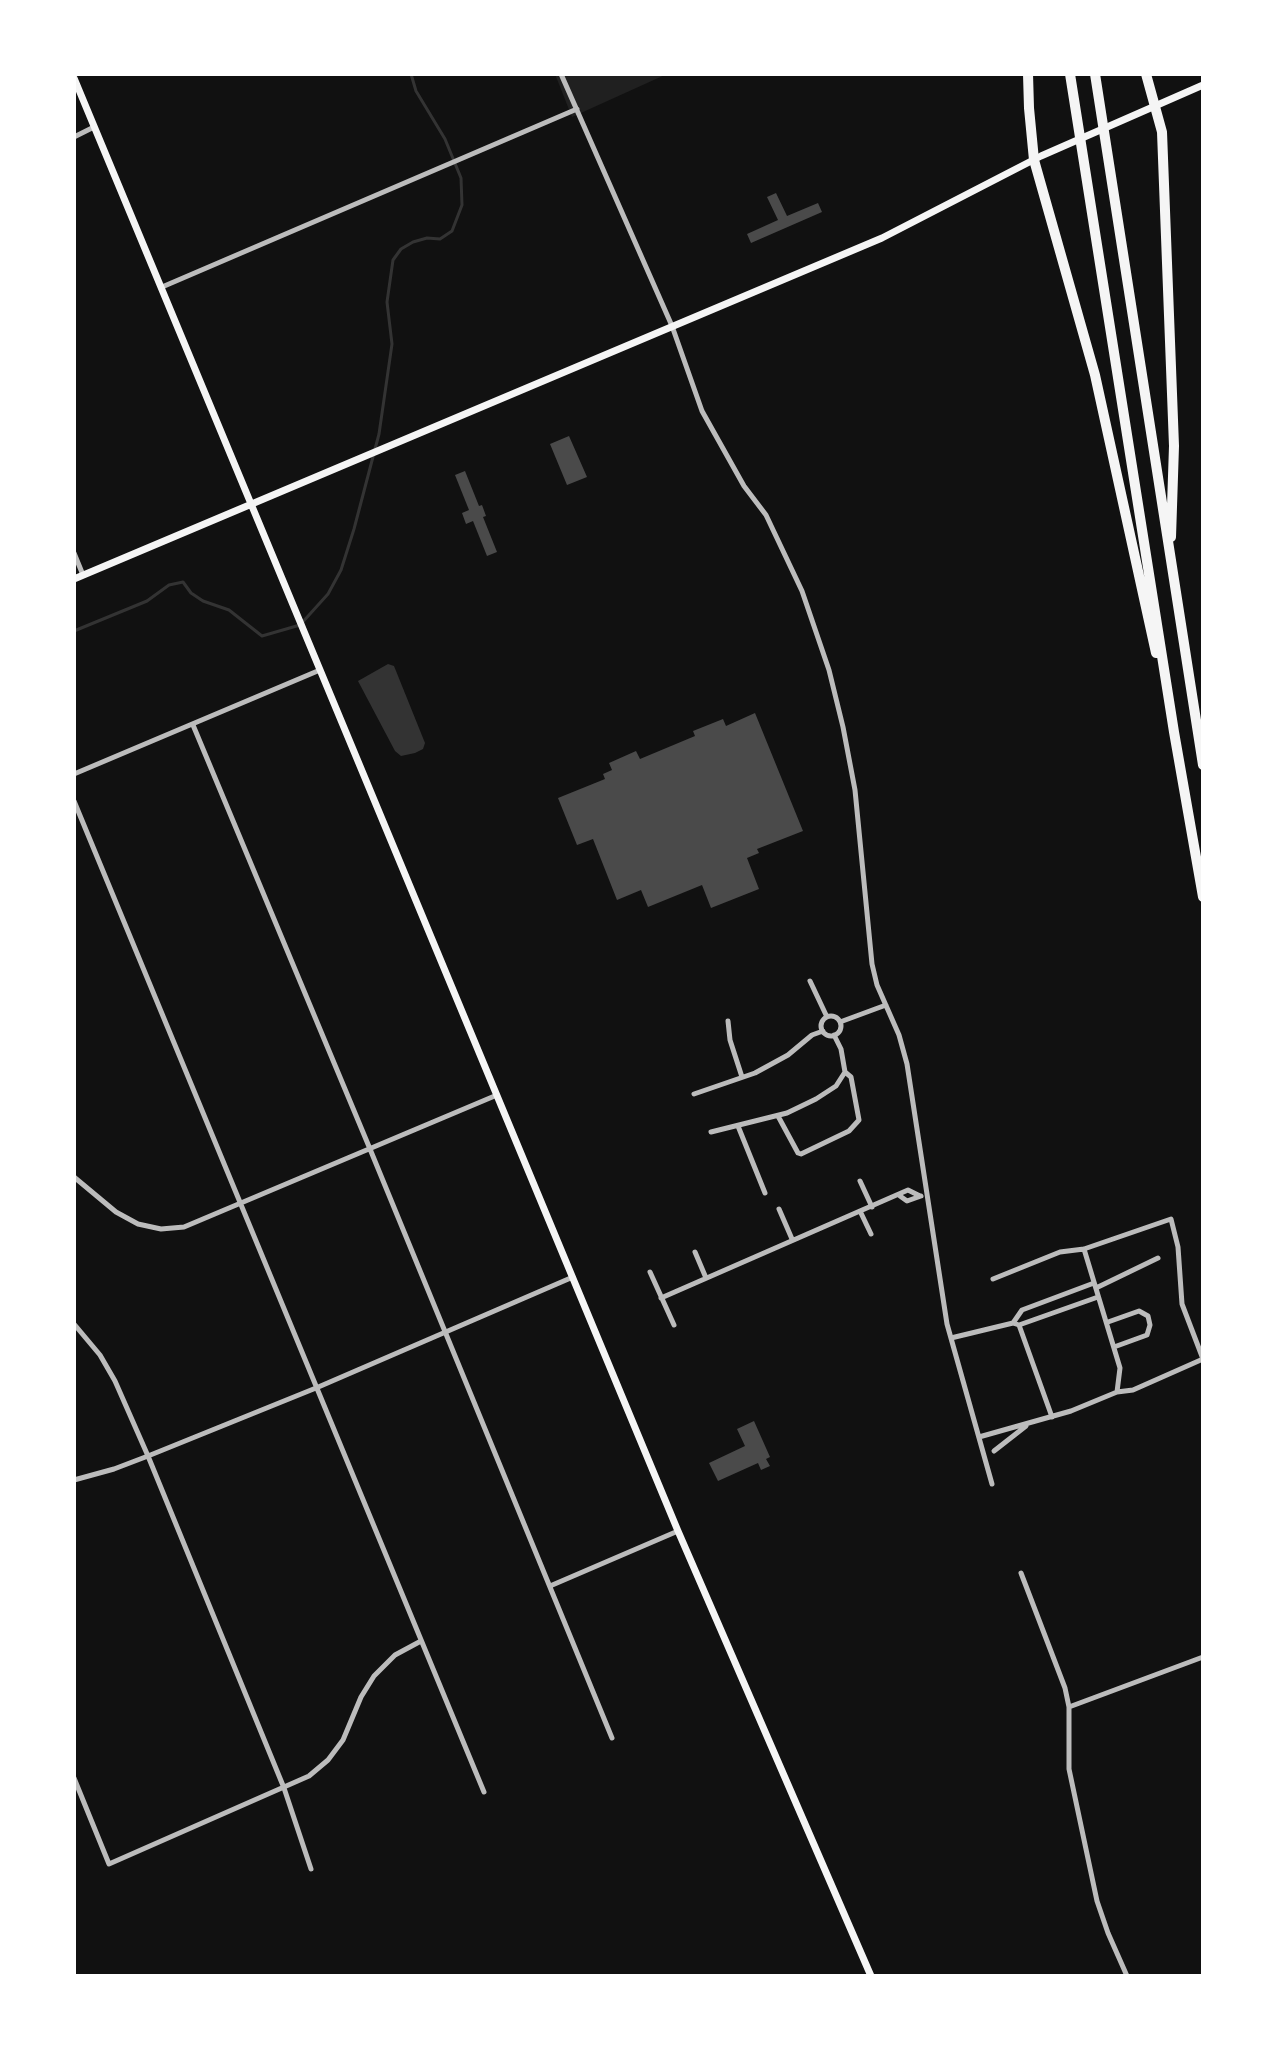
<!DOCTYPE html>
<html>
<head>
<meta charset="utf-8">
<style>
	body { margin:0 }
	#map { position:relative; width:1277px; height:2050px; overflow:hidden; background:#111; font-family:"DM Sans",sans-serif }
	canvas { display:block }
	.frame { position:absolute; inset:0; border:76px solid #fff; pointer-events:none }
</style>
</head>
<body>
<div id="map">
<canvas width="1277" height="2050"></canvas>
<div class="frame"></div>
</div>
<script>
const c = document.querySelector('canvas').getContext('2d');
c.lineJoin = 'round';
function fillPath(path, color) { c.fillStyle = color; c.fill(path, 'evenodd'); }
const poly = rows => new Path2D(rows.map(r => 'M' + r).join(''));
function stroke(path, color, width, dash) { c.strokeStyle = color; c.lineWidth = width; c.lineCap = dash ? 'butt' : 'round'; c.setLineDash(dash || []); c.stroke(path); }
fillPath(poly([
	[555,74,667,74,572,117]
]), '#202020');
fillPath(poly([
	[388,664,394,666,425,743,423,749,415,753,401,756,395,751,358,681]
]), '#333');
stroke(poly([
	[74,631,147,601,169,585,183,582,191,593,203,601,229,610,262,636,300,625,328,594,341,570,354,529,379,434,392,344,387,302,393,260,401,249,413,242,427,238,440,239,452,231,462,205,461,178,445,139,416,91,411,74]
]), '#333', 3);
fillPath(poly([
	[776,193,787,216,818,203,822,212,751,243,747,234,778,220,767,197],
	[569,436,587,477,567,485,550,444],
	[465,471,479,506,482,505,486,516,483,517,497,552,487,556,473,521,466,524,462,513,469,510,455,475],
	[755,713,803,831,757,849,759,853,747,858,759,889,711,908,702,885,648,907,641,890,617,900,593,839,577,845,558,798,605,779,603,774,612,770,609,763,636,751,640,759,695,736,693,731,723,719,726,726],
	[754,1421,770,1457,766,1459,770,1466,761,1470,758,1463,718,1481,709,1463,745,1446,737,1429]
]), '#4a4a4a');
stroke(poly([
	[561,74,672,326,702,411,744,486,766,515,802,591,829,670,843,727,855,790,872,964,877,985,899,1035,907,1064,947,1324,992,1484],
	[74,137,94,127],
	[162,287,577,109],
	[74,553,83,575],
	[193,725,370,1149,612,1738],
	[74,774,320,670],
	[74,801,484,1792],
	[810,981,827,1017],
	'821 1026a10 10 0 1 1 20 0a10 10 0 1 1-20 0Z',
	[728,1021,730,1040,742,1077],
	[840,1022,886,1005],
	[694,1094,755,1073,788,1055,812,1035,823,1031],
	[778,1116,798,1153,801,1154,849,1131,859,1120,851,1077,845,1072],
	[738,1126,765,1193],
	[711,1132,787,1113,816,1099,836,1086,845,1072,841,1049,834,1035],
	[74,1177,116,1212,138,1224,161,1229,184,1227,497,1095],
	[860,1181,872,1207],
	[900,1196,907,1201,921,1196],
	[779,1209,792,1239],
	[860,1211,871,1234],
	[695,1252,706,1278],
	[650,1272,674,1325],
	[993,1279,1060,1252,1084,1249,1171,1219,1178,1247,1182,1304,1203,1359,1133,1390,1117,1392],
	[1096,1288,1158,1258],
	[661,1298,908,1190,920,1196],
	[1108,1322,1139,1311,1148,1316,1150,1325,1147,1335,1114,1347],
	[1013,1323,1022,1310,1094,1283],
	[74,1324,100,1355,115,1381,148,1456,284,1788,311,1869],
	[1019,1325,1052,1417],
	[951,1338,1013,1323,1019,1325,1098,1297],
	[979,1437,1071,1411,1117,1392,1120,1368,1084,1249],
	[994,1451,1026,1426],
	[74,1480,114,1469,148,1456,316,1388,573,1277],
	[1021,1573,1065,1688,1069,1707,1069,1769,1097,1901,1108,1933,1127,1976],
	[550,1586,678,1531],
	[1069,1707,1203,1657],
	[74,1778,109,1864,309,1776,328,1760,343,1740,361,1697,374,1676,395,1655,421,1641]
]), '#bcbcbc', 5);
stroke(poly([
	[74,78,678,1531,871,1976],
	[74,579,882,238,1041,156,1203,85]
]), '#f5f5f5', 7);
stroke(poly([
	[1028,74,1029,108,1034,160,1095,375,1156,653],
	[1070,74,1174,732,1203,897],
	[1095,74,1203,765],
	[1146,74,1162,132,1174,446,1171,537]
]), '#f5f5f5', 10);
</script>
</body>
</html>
